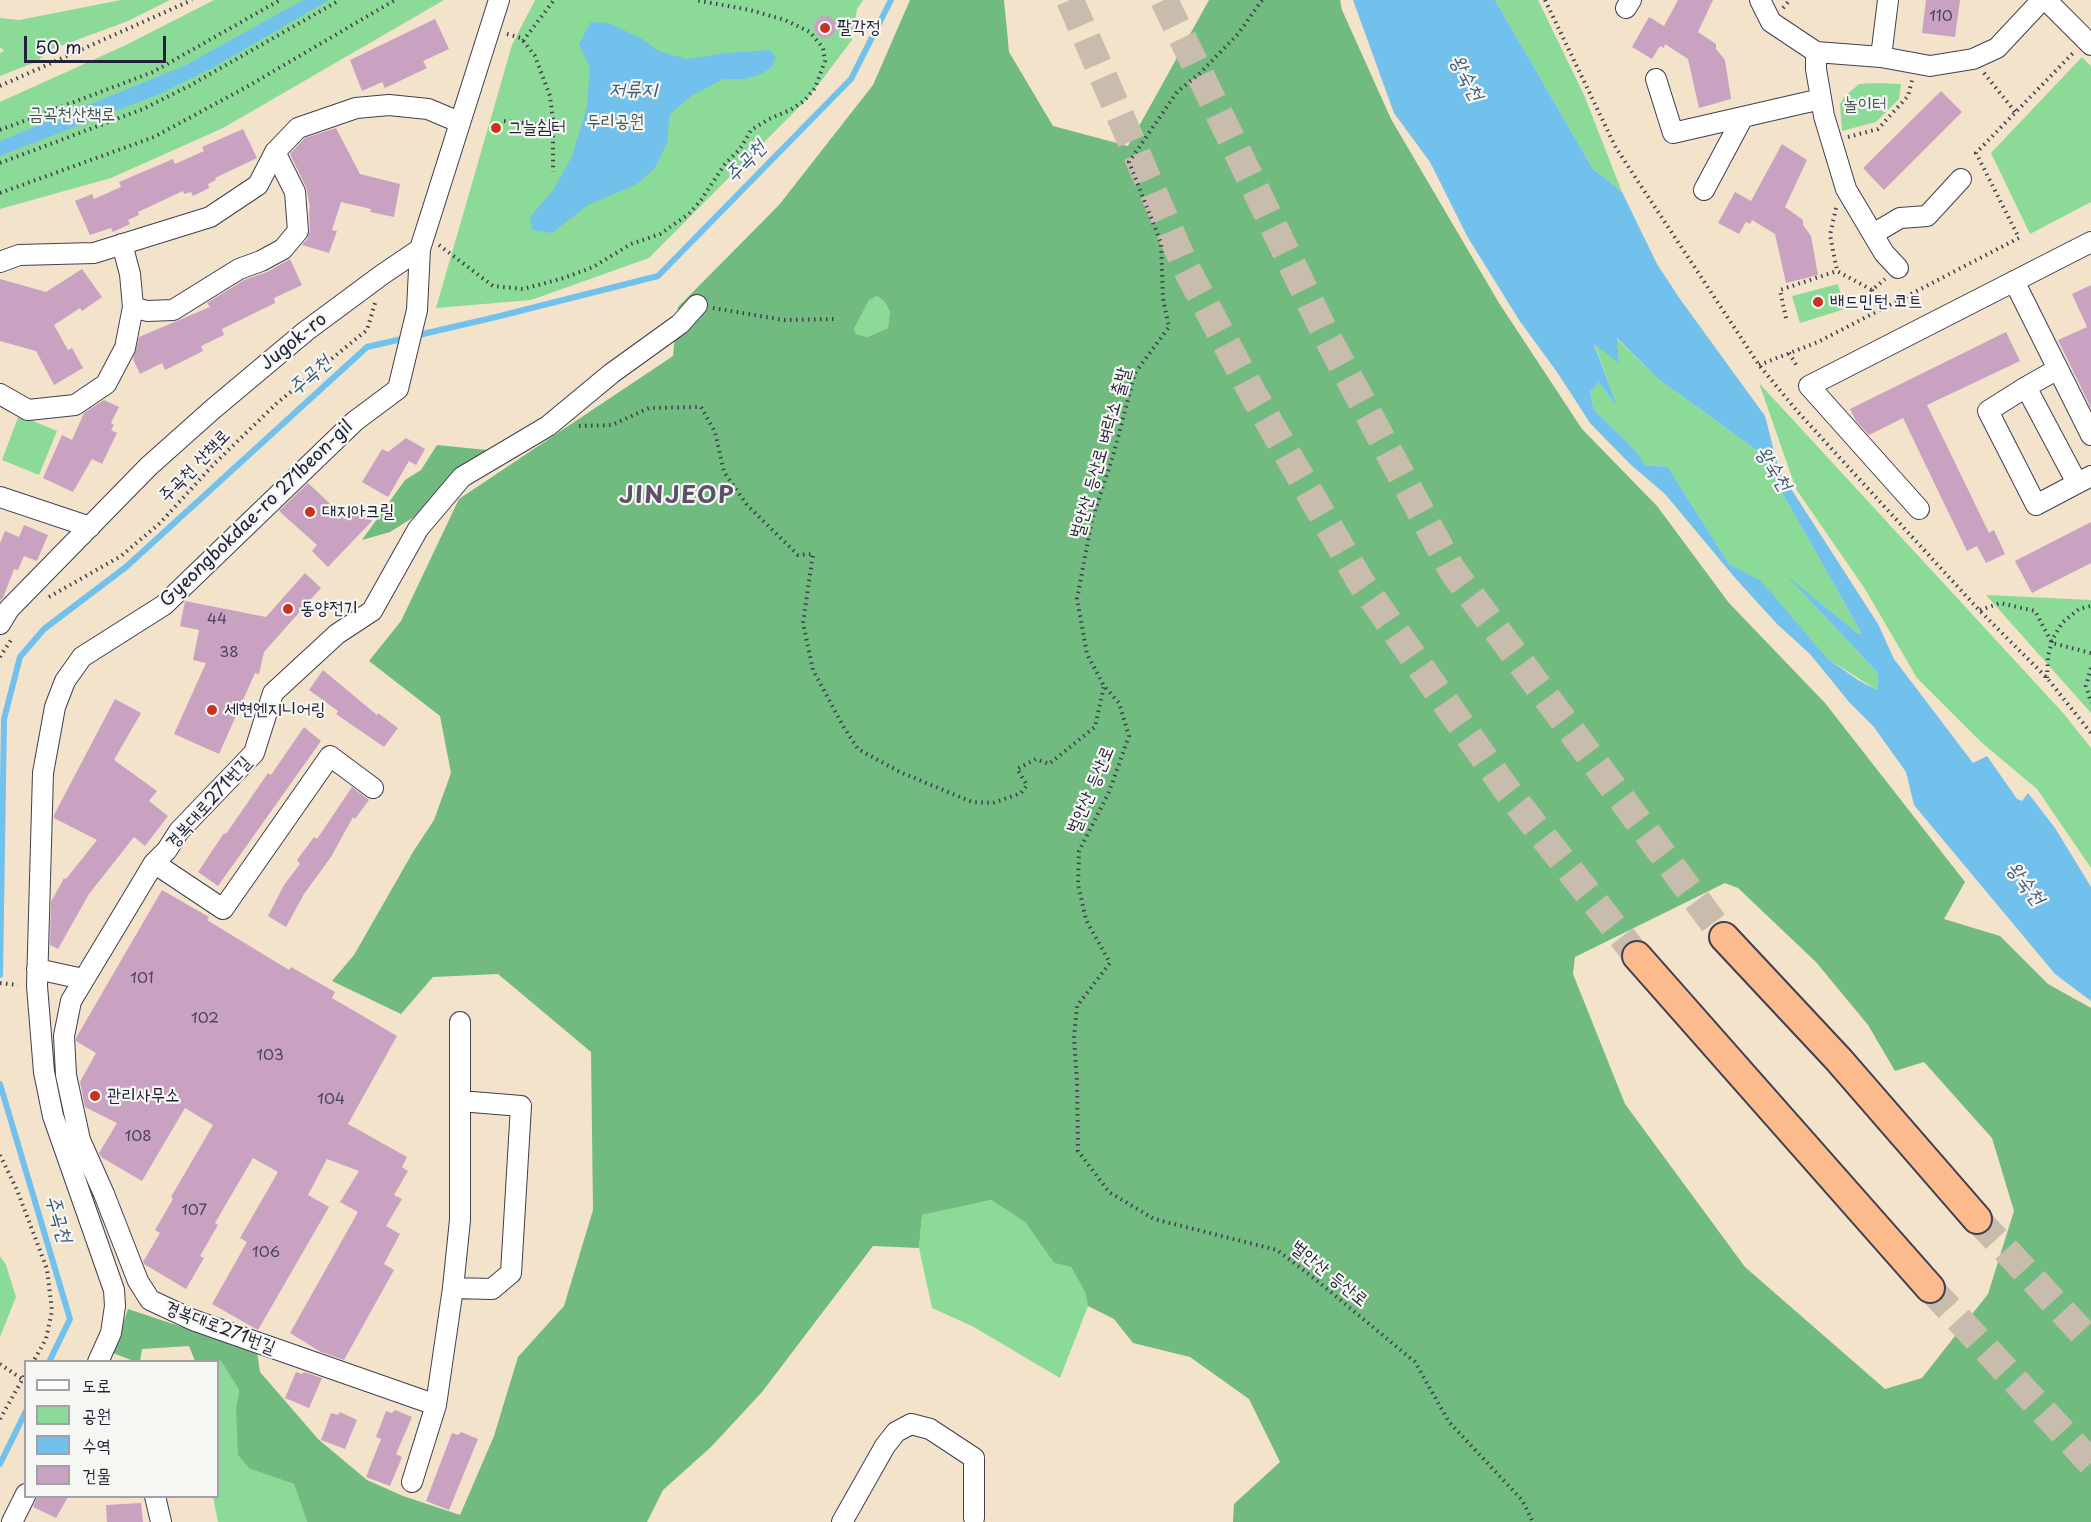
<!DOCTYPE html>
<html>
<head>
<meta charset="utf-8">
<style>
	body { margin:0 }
	#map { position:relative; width:2091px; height:1522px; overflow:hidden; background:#f2e3ca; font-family:"Playpen Sans","Poor Story",sans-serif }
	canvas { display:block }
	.legend { position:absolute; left:24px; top:1360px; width:195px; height:138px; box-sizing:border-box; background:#f6f6f2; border:2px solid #a1a1a9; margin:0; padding:8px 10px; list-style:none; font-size:18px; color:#22223b }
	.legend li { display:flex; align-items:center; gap:12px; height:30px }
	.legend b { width:30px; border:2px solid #a1a1a9 }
	.scale { position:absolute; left:24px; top:36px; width:142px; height:27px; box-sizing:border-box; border:3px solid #22223b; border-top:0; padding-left:8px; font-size:18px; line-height:21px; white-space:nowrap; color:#22223b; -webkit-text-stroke:4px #f6f6f2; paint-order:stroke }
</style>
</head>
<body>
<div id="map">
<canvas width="2091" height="1522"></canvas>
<ul class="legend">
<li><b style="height:8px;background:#fff"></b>도로</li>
<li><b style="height:16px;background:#8cda98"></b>공원</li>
<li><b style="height:16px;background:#71c1ec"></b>수역</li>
<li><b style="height:16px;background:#c9a2c2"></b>건물</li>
</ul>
<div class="scale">50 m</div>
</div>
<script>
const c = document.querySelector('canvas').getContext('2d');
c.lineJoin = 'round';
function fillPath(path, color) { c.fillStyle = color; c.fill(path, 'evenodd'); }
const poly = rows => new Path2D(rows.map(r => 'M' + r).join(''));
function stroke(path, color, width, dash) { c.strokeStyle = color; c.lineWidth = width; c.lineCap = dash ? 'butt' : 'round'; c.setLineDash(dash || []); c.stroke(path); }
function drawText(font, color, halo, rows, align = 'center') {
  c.font = font + ' "Playpen Sans","Poor Story",sans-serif'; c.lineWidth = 4.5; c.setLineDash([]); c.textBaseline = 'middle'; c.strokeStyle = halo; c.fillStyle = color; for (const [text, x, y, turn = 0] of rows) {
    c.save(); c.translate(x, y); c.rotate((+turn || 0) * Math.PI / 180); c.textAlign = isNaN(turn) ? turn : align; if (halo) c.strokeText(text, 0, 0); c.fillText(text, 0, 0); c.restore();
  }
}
fillPath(poly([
	[121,0,170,0,128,21,47,51,38,61,0,76,0,53,4,51,0,47,0,18,19,20],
	[214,0,444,0,223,128,111,178,0,209,0,102,126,45],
	[535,0,863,0,857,9,852,40,809,97,649,258,531,300,436,308,512,45],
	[1495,0,1538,0,1584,95,1622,192,1593,169],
	[2082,57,2091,66,2091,202,2030,234,1991,153],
	[1878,83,1901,84,1899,99,1876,122,1842,131,1840,104,1845,96,1859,84],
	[1838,284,1845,309,1800,323,1792,296],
	[877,296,885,302,890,312,888,328,866,337,856,334,854,329,869,300],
	[1616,338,1657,378,1759,452,1862,634,1857,633,1790,579,1878,673,1877,690,1828,659,1761,582,1729,564,1668,467,1645,465,1635,450,1594,410,1590,392,1599,381,1617,406,1594,342,1619,362],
	[1759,383,2064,714,2091,748,2091,868,2037,789,1981,742,1917,678,1865,589,1796,489],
	[19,415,57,431,39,475,2,460],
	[1986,595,2091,600,2091,713],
	[991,1200,1025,1222,1054,1263,1071,1267,1085,1292,1088,1306,1060,1378,972,1326,932,1308,919,1248,922,1215],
	[0,1256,6,1265,16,1297,0,1337],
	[205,1360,221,1361,239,1390,236,1409,238,1423,250,1469,294,1484,307,1522,218,1522,213,1497,218,1496,218,1362,204,1362]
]), '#8cda98');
fillPath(poly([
	[910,0,1004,0,1009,52,1053,126,1128,146,1209,0,1340,0,1342,10,1391,119,1499,303,1582,429,1657,506,1729,603,1825,703,1965,882,1944,919,2000,936,2048,984,2091,1008,2091,1522,1233,1522,1234,1504,1280,1462,1249,1399,1190,1357,1133,1343,1114,1319,1088,1306,1085,1292,1071,1267,1054,1263,1025,1222,991,1200,922,1215,919,1248,873,1246,762,1392,711,1447,663,1490,647,1522,307,1522,294,1484,250,1469,238,1455,236,1409,239,1390,221,1361,206,1360,195,1361,189,1346,142,1349,140,1361,134,1361,113,1353,128,1309,257,1352,260,1372,318,1439,367,1480,403,1496,460,1515,494,1436,518,1357,564,1306,593,1210,591,1052,498,974,433,977,401,1014,332,981,354,955,413,852,434,820,451,773,440,716,369,661,401,621,459,499,673,356,678,307,779,205,873,85],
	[877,296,885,302,890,312,888,328,867,337,856,334,854,329,869,300],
	[1725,883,1738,888,1816,962,1868,1025,1895,1071,1924,1062,1992,1138,2014,1211,1988,1294,1922,1378,1885,1389,1745,1267,1625,1104,1573,974,1575,957],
	[437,445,487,450,461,470,430,504,414,517,390,532,362,540,405,480,421,470]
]), '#71ba80');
fillPath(poly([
	[303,0,329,0,214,67,162,93,0,156,0,141,184,66],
	[1353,0,1495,0,1593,169,1622,192,1657,264,1680,299,1765,416,1779,470,1878,624,1894,659,1973,763,1987,756,2017,799,2022,801,2028,793,2055,828,2091,887,2091,1001,2055,974,1914,805,1906,772,1874,727,1849,702,1810,654,1777,624,1736,579,1665,494,1630,464,1590,423,1557,372,1519,320,1467,236,1430,162,1394,113],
	[1617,338,1657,378,1759,452,1862,634,1857,633,1785,574,1878,673,1877,690,1858,680,1828,659,1761,581,1729,564,1668,467,1645,465,1635,450,1594,410,1590,392,1599,382,1618,408,1594,344,1619,363],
	[591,22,609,23,642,39,659,51,686,59,727,53,770,50,776,57,772,67,761,74,744,79,723,79,691,96,670,114,667,143,655,168,637,184,588,205,552,233,532,230,530,217,554,189,572,156,587,106,590,68,579,44]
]), '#71c1ec');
stroke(poly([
	[0,975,4,719,20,657,44,629,126,567,367,347,496,317,658,276,851,79,891,0],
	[0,1084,70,1319,49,1362],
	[0,1464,26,1411]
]), '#71c1ec', 6);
fillPath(poly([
	[1678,0,1713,0,1698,32,1716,44,1716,49,1725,60,1731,99,1699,108,1688,59,1665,44,1664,48,1660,46,1652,59,1632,47,1649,17,1664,26],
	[1926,0,1960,0,1955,37,1922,33],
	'814 27a11 11 0 1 1 22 0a11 11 0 1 1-22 0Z',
	[435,19,449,49,423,61,427,68,385,88,382,82,362,91,350,60],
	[1941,91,1962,112,1884,190,1863,168],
	[336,128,360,174,400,184,394,217,370,212,371,209,341,202,332,230,337,231,329,253,302,245,307,239,310,231,309,212,310,207,306,187,290,154,305,138],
	[243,129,257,158,215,178,216,180,208,184,209,188,193,196,191,192,184,194,183,191,138,212,139,215,128,220,130,224,113,232,111,228,90,235,75,201,92,194,94,199,121,187,119,182,173,159,175,164,204,151,202,147],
	[1782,144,1807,160,1785,207,1803,220,1803,225,1811,236,1818,275,1786,283,1775,234,1752,220,1750,224,1746,222,1739,234,1718,223,1735,192,1751,201],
	[290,259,302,285,274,298,275,303,222,329,224,335,201,346,203,351,165,370,162,363,140,374,133,359,139,337,210,307,207,303,244,280,267,272],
	[82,269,102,297,82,311,80,308,54,325,68,350,72,348,83,368,54,385,36,351,0,341,0,279,46,292],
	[2091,285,2091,408,2058,340,2087,327,2072,294],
	[2006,332,2020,361,1927,405,1989,533,1994,530,2005,554,1986,563,1977,546,1967,551,1903,418,1869,435,1856,421,1850,409],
	[104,400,119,407,111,423,114,425,111,430,117,433,102,464,92,459,73,492,43,478,62,435,72,440,84,413],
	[406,438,425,449,416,465,409,461,388,497,362,482,382,449,388,452],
	[308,483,344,517,356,505,372,521,328,567,312,551,317,545,279,511],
	[2091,522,2091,563,2032,593,2015,561],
	[24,525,48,535,37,561,24,556,18,570,14,569,3,598,0,601,0,543,5,531,19,537],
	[305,573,321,588,264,652,259,674,255,673,219,754,174,734,206,663,193,660,199,630,180,626,185,601,266,617],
	[323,670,377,715,378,713,398,728,384,747,336,714,338,711,309,690],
	[115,699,141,713,114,760,157,791,149,801,168,816,145,846,134,837,89,894,58,949,50,945,51,902,64,878,66,879,97,840,54,818,54,815],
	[304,727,321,741,218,886,198,872,224,833,226,834,268,773,271,775],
	[352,787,369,800,355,819,353,817,331,857,304,894,286,927,268,916,284,885,300,864,297,860,314,837,317,839],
	[162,890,209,917,207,920,289,970,291,967,335,992,332,998,397,1036,348,1124,407,1157,402,1167,408,1171,394,1195,402,1199,386,1226,400,1234,384,1264,394,1270,344,1360,321,1352,290,1333,358,1212,340,1202,359,1171,327,1159,308,1195,329,1207,258,1330,212,1304,247,1242,240,1238,278,1172,253,1158,215,1223,218,1225,200,1256,204,1258,186,1289,144,1264,143,1262,160,1233,155,1230,173,1199,171,1197,213,1125,185,1108,142,1181,101,1157,99,1153,117,1123,85,1107,80,1082,96,1053,76,1041,76,1038],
	[296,1372,302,1374,304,1372,322,1378,309,1408,285,1398],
	[395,1410,412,1417,396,1454,402,1457,390,1486,366,1477,381,1439,376,1437,386,1411,392,1413],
	[340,1412,357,1420,345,1449,321,1440,331,1413,338,1415],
	[461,1432,478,1439,449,1510,426,1501,452,1433,458,1435],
	[37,1497,68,1497,56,1518,33,1507],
	[141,1503,143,1522,107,1522,106,1505]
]), '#c9a2c2');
stroke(poly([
	[1070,0,1186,268,1253,394,1360,581,1506,789,1637,956],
	[1164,0,1326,335,1452,570,1724,937],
	[1977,1219,2091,1342],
	[1930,1288,2091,1463]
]), '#c8bcad', 28, [28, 14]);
const minor = poly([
	[1760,0,1771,22,1816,52,1881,57,1930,66,1973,59,1997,48,2042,0],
	[2046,0,2091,45],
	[1626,8,1631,0],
	[1816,52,1816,69,1824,116,1846,189,1884,253,1898,268],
	[1881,57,1888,0],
	[1656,79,1673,133,1821,99],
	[1704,190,1743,117],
	[1873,234,1900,218,1927,216,1961,179],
	[0,262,19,255,94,253,210,217,258,185,275,152,298,128,356,108,389,105,428,109,459,122],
	[2014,281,2091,435],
	[133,307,147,311,173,310,239,269,261,261,283,249,298,231,295,192,275,152],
	[2026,387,2058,369],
	[0,394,28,410,75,405,106,384,125,348,133,307,130,274,122,244],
	[2077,483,2026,387,1988,411,2036,505,2091,476],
	[0,497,90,527],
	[1919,509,1809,386,2091,242],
	[0,624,9,609,149,466,213,409,306,331,383,274,420,249],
	[154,863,223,909,330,756,373,788],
	[37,969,83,979],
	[453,1288,492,1289,511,1273,521,1106,460,1101],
	[98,1362,111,1333,115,1306,114,1290,53,1116,44,1072,37,986,43,773,55,707,65,681,82,657,164,605,355,421,398,389,417,310,420,249,499,0],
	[436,1405,453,1288,460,1220,460,1022],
	[412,1482,436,1405,193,1320,150,1300,138,1281,104,1194,80,1140,66,1075,64,1036,71,1001,154,863,167,850,179,831,254,753,273,693,337,634,372,611,418,529,462,477,548,426,612,373,680,324,697,305],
	[155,1496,161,1522],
	[12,1522,26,1494],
	[842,1522,885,1446,896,1432,911,1424,930,1429,974,1458,974,1518]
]);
const highway = poly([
	[1724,937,1839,1060,1977,1219],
	[1637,956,1930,1288]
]);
stroke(minor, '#413f50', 22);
stroke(highway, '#413f50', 32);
stroke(poly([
	[1262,0,1238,34,1199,74,1177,92,1129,162,1161,243,1163,299,1169,327,1135,373,1113,456,1092,520,1077,599,1087,654,1104,686,1119,703,1129,736,1109,792,1079,851,1078,884,1086,920,1110,963,1077,1006,1074,1038,1077,1081,1078,1151,1109,1192,1154,1219,1277,1250,1315,1279,1415,1362,1449,1422,1522,1500,1533,1522],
	[1545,0,1616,148,1759,365,1797,411,1979,610,2047,678,2091,733],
	[1783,8,1790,0],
	[507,34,521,38,535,56,550,96,553,120,553,172],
	[523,41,554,0],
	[1984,73,2016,113],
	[0,86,192,0],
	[504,121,543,125,553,120],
	[0,130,153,72,280,0],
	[1848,137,1878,129,1908,96,1912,80],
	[0,163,143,109,189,86,340,0],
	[0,193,154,137,250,85,395,0],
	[1836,208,1830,235,1837,271,1872,290,1885,279],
	[439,245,493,286,523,289,564,278,593,267,631,244,660,234,689,214,701,200,725,164,740,149,751,130,769,119,790,110,804,101,815,88,825,61,823,48,810,32,785,20,750,10,695,0],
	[1872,290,1882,308],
	[713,308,784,320,836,319],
	[1786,318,1780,290,1837,271],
	[1789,353,1797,366],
	[1759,365,1818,342,2019,238,1976,153,2073,53],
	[579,426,612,425,649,408,701,407,715,432,724,472,747,505,798,555,813,554,803,623,813,670,843,726,858,749,900,772,972,802,993,803,1021,793,1027,785,1017,769,1036,759,1049,764,1095,727,1104,686],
	[49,597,121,556,160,523,214,464,277,403,367,330,375,303],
	[1980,610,2000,603,2035,611,2052,643,2091,653],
	[0,657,11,640],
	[2091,668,2086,686,2091,703],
	[2047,678,2048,656,2053,638,2062,623,2079,609,2091,606],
	[0,983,18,985],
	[0,1155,17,1190,47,1269,52,1311,46,1339,33,1362],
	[0,1364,22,1379],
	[0,1419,26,1373]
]), '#413f50', 4, [1.5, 4.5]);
stroke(minor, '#fff', 20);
stroke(highway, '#fbbb8d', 28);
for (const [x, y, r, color] of [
	[825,28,6,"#c8321e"],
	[496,128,6,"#c8321e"],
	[1818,302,6,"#c8321e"],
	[310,512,6,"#c8321e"],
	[288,609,6,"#c8321e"],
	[212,710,6,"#c8321e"],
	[95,1096,6,"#c8321e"]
]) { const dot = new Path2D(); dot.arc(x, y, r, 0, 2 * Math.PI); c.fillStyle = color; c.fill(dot); stroke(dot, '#f6f6f2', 2); }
drawText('15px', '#4c425d', null, [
	["110",1941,17],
	["44",217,620],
	["38",229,653],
	["101",142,979],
	["102",205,1019],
	["103",270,1056],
	["104",331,1100],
	["108",138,1137],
	["107",194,1211],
	["106",266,1253]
]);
drawText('18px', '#22223b', '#f6f6f2', [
	["팔각정",837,28],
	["그늘쉼터",508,128],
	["배드민턴 코트",1830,302],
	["대지아크릴",322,512],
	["동양전기",300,609],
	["세현엔지니어링",224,710],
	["관리사무소",107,1096]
], 'left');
drawText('18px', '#425957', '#f6f6f2', [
	["놀이터",1865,105],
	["금곡천산책로",72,115],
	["두리공원",615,122]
]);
drawText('18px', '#22223b', '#f6f6f2', [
	["Jugok-ro",294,342,-39],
	["벌안산 등산로 벼락소 출발",1101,453,-74],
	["주곡천 산책로",195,466,-46],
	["Gyeongbokdae-ro 271beon-gil",257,514,-44],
	["벌안산 등산로",1091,790,-67],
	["경복대로271번길",209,803,-48],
	["벌안산 등산로",1329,1274,39],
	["경복대로271번길",220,1328,21]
]);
drawText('italic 20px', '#3e5a79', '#f6f6f2', [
	["왕숙천",1466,78,62],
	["저류지",633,90],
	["주곡천",746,162,-46],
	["주곡천",310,376,-42],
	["왕숙천",1773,469,57],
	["왕숙천",2025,884,52],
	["주곡천",58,1219,73]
]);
c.letterSpacing = '1.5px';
drawText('bold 24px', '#5c4f6a', '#f6f6f2', [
	["JINJEOP",677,496]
]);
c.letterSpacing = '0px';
</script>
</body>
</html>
